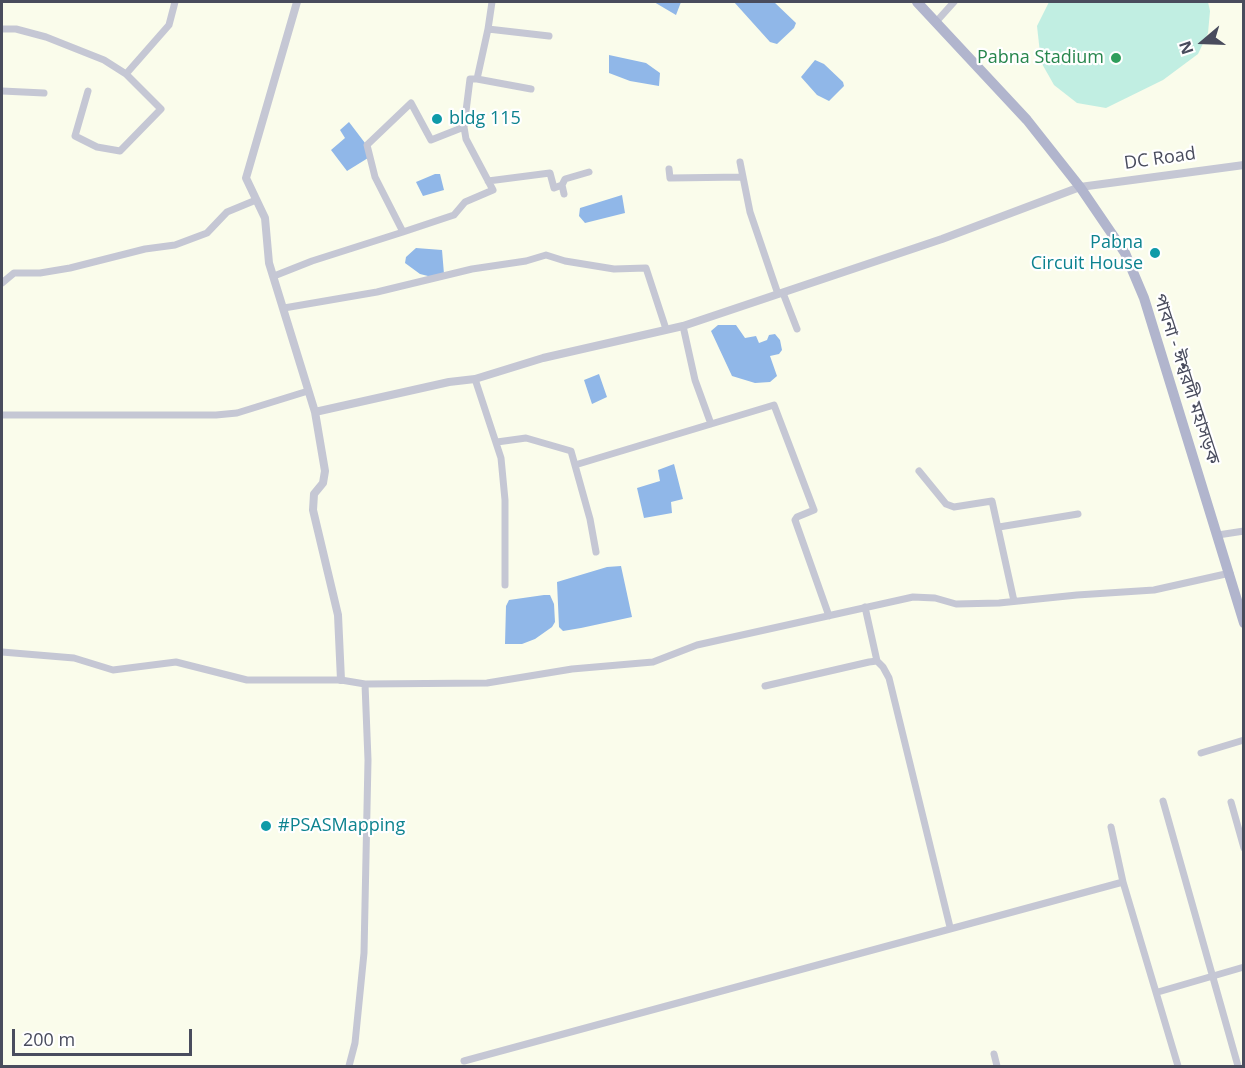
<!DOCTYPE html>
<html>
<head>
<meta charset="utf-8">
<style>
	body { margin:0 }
	#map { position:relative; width:1245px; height:1068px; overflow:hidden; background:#f2f1f0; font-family:"Open Sans",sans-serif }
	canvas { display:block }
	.frame { position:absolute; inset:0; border:3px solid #494c5d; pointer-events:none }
	.north { position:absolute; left:1173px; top:12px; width:60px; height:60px; -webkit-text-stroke:4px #fff; paint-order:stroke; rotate:251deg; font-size:16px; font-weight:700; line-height:24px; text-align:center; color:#494c5d }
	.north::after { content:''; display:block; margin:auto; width:21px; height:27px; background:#494c5d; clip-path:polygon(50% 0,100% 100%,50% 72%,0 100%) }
	.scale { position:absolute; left:12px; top:1029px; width:180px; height:27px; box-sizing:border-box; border:3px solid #494c5d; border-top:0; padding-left:8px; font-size:18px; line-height:21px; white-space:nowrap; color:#494c5d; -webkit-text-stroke:4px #fff; paint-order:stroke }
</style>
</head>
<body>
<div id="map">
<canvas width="1245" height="1068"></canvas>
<div class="frame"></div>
<div class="north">N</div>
<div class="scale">200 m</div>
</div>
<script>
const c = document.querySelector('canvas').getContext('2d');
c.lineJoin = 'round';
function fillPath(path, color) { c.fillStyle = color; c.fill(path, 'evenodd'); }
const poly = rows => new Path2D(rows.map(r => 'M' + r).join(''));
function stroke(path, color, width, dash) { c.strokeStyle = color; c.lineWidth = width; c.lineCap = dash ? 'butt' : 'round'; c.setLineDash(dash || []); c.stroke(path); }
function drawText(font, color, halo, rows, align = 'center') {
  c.font = font + ' "Open Sans","Noto Sans Bengali",sans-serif'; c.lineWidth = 4.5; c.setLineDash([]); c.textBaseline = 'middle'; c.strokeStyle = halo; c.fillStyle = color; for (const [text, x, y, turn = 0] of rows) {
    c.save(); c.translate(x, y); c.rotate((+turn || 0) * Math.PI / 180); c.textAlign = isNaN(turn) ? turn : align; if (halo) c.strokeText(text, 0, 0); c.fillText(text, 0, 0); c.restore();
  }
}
fillPath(poly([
	[2,2,1243,2,1243,1066,2,1066]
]), '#fafceb');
fillPath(poly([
	[1049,2,1208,2,1210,11,1208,33,1198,54,1163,80,1106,108,1077,103,1054,85,1041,62,1037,26]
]), '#c1eee2');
fillPath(poly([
	[654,2,681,2,676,15],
	[734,2,774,2,796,23,794,28,777,44,770,42],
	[609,55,646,63,660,73,659,86,630,81,609,73],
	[815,60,824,64,843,82,844,86,829,101,817,95,801,77],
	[349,122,365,143,368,158,347,171,331,150,345,138,340,130],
	[435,174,440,174,444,190,423,196,416,182],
	[622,195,625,213,585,223,579,216,580,208],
	[416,248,442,250,444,274,432,277,420,274,405,263,406,257],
	[718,325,736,325,745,338,756,336,759,343,767,340,769,335,775,334,780,340,782,350,779,354,770,356,777,376,770,382,755,383,732,376,711,331],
	[599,374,607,397,592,404,584,380],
	[674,464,683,499,671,502,672,513,644,518,637,488,660,481,658,470],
	[621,566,632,617,581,628,563,631,559,627,557,582,607,567],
	[544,595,550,595,554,604,555,622,552,627,535,639,522,644,505,644,506,606,509,600]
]), '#90b7e8');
stroke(poly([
	[492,2,488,29,549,36],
	[936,22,954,2],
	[2,29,16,29,46,37,104,60,126,74,169,25,175,2],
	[488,29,477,79,531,89],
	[2,91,44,93],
	[88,91,75,136,97,147,120,151,161,109,126,74],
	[740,162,750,212,778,294],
	[669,169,670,178,743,177],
	[488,181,550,173,554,188,562,185,564,194],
	[562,185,565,179,589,172],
	[403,232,454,215,465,202,493,190,466,139,464,127],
	[274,276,312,261,403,232,375,177,367,145,411,103,431,140,464,127,470,79,477,79],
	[2,283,14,273,40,273,70,268,145,249,175,245,207,233,227,212,256,200],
	[783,293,797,329],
	[284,308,377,292,472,269,526,261,546,255,565,261,614,269,646,268,666,329],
	[683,326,695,380,711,424],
	[475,379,501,458,505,500,505,585],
	[2,415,216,415,237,413,308,391],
	[497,442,526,438,571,451,590,519,596,552],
	[575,465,774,405,814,510,797,517,795,520,829,616],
	[919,471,946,504,954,507,992,501,1014,601],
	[999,527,1078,514],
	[1218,535,1244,531],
	[865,607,877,661],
	[2,652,74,658,113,670,176,662,247,680,341,680,365,684,368,760,364,953,355,1043,349,1066],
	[365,684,487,683,572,669,653,662,697,645,913,597,935,598,956,604,999,603,1077,595,1154,590,1230,573],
	[765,686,869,662,877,661,883,667,889,678,950,927],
	[1201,753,1244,740],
	[1163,801,1238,1066],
	[1231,802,1244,848],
	[1111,827,1123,882,1178,1066],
	[1158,992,1244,967],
	[994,1054,997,1066],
	[464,1061,1123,882]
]), '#c5c7d4', 7);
stroke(poly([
	[297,2,246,178,265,218,269,263,315,412,325,471,323,483,314,494,313,510,338,615,341,680],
	[315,412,449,382,475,379,543,358,683,326,942,239,1080,187,1244,165]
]), '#c5c7d4', 8);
stroke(poly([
	[917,2,1027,120,1080,187,1125,253,1144,298,1244,623]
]), '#b1b5cd', 10);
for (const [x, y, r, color] of [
	[1116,58,6,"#2e9e5b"],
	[437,119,6,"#0f9aa8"],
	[1155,253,6,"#0f9aa8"],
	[266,826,6,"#0f9aa8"]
]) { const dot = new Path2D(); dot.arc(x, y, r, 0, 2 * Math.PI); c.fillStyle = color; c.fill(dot); stroke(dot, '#fff', 2); }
drawText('18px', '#27864d', '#fff', [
	["Pabna Stadium",1104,58]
], 'right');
drawText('18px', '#0d838f', '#fff', [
	["bldg 115",449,119],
	["Pabna",1143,243,"right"],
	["Circuit House",1143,264,"right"],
	["#PSASMapping",278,826]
], 'left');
drawText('18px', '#494c5d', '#fff', [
	["DC Road",1160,159,-8],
	["পাবনা - ঈশ্বরদী মহাসড়ক",1186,379,72]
]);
</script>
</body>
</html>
